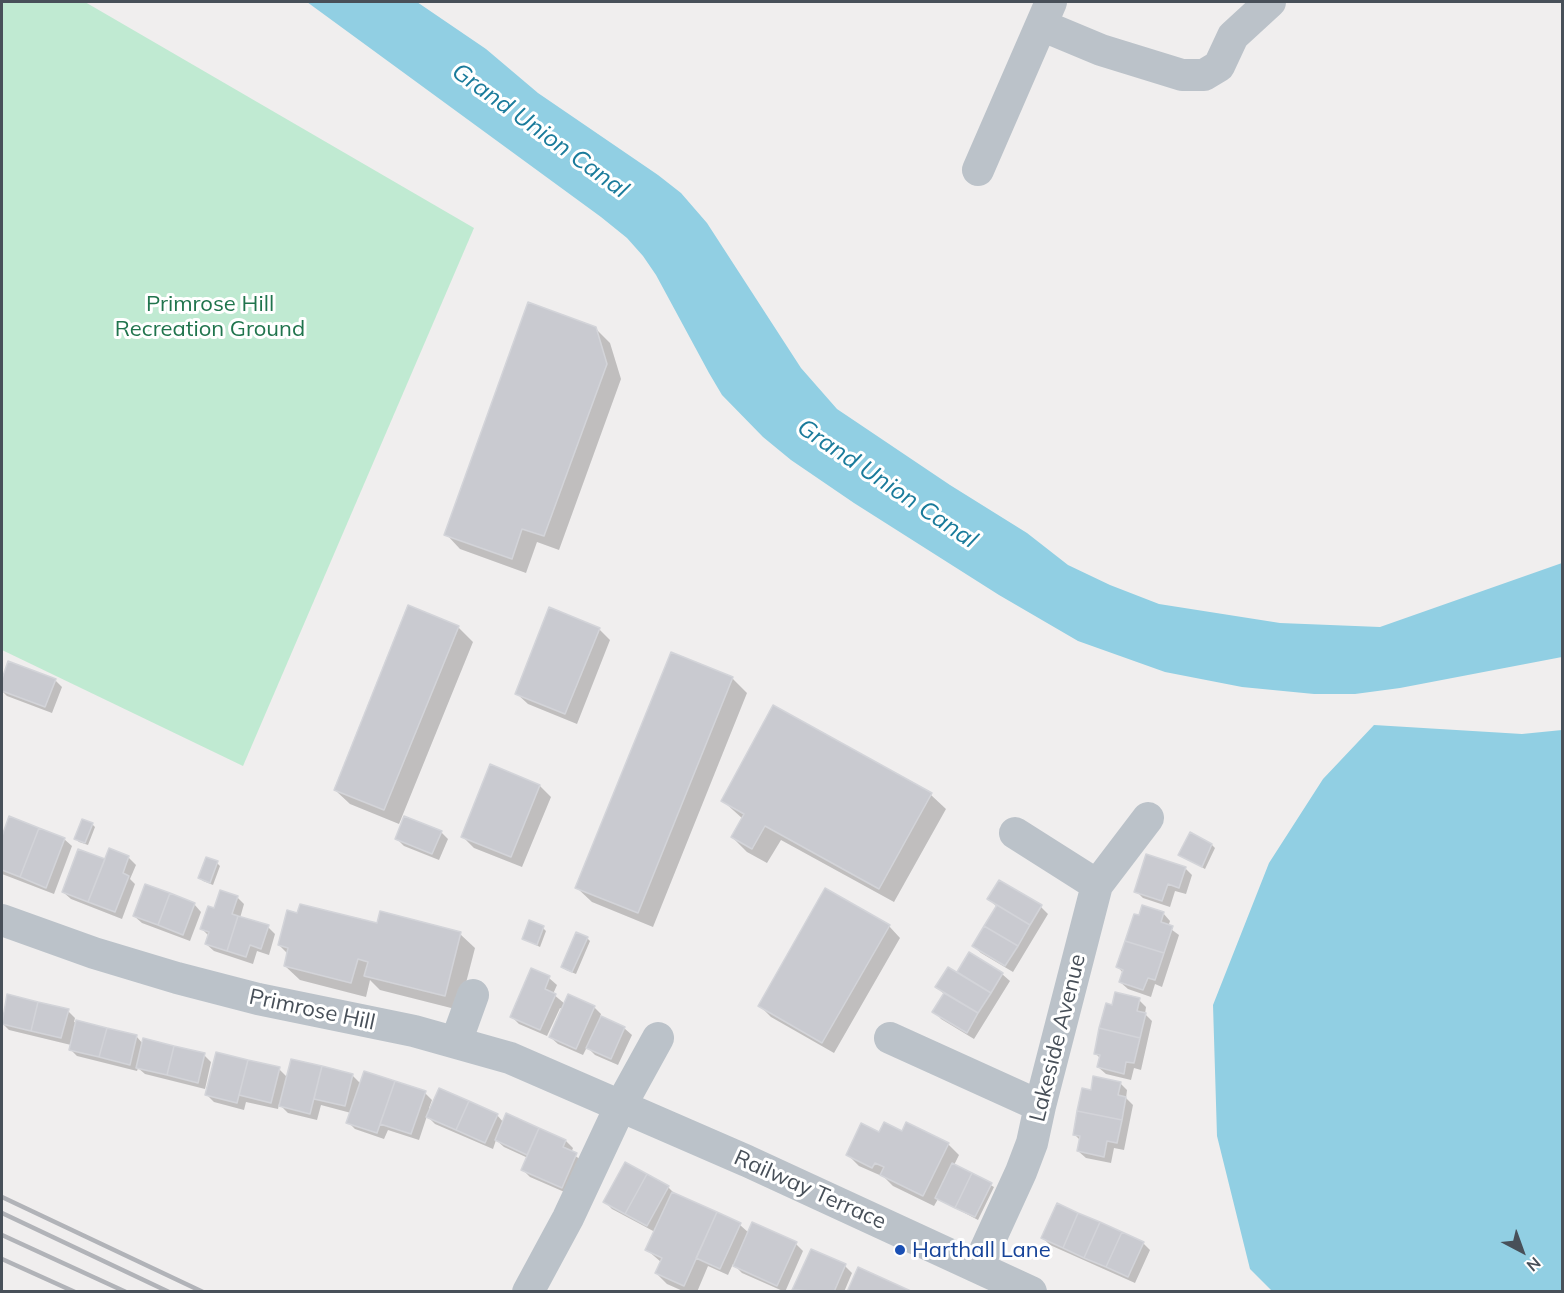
<!DOCTYPE html>
<html>
<head>
<meta charset="utf-8">
<style>
	body { margin:0 }
	#map { position:relative; width:1564px; height:1293px; overflow:hidden; background:#f0eeee; font-family:Mulish,sans-serif }
	canvas { display:block }
	.frame { position:absolute; inset:0; border:3px solid #485059; pointer-events:none }
	.north { position:absolute; left:1492px; top:1221px; width:60px; height:60px; -webkit-text-stroke:4px #fff; paint-order:stroke; rotate:139deg; font-size:16px; font-weight:700; line-height:24px; text-align:center; color:#485059 }
	.north::after { content:''; display:block; margin:auto; width:21px; height:27px; background:#485059; clip-path:polygon(50% 0,100% 100%,50% 72%,0 100%) }
</style>
</head>
<body>
<div id="map">
<canvas width="1564" height="1293"></canvas>
<div class="frame"></div>
<div class="north">N</div>
</div>
<script>
const c = document.querySelector('canvas').getContext('2d');
c.lineJoin = 'round';
function fillPath(path, color) { c.fillStyle = color; c.fill(path, 'evenodd'); }
const poly = rows => new Path2D(rows.map(r => 'M' + r).join(''));
function stroke(path, color, width, dash) { c.strokeStyle = color; c.lineWidth = width; c.lineCap = dash ? 'butt' : 'round'; c.setLineDash(dash || []); c.stroke(path); }
function drawText(font, color, halo, rows, align = 'center') {
  c.font = font + ' Mulish,sans-serif'; c.lineWidth = 6; c.setLineDash([]); c.textBaseline = 'middle'; c.strokeStyle = halo; c.fillStyle = color; for (const [text, x, y, turn = 0] of rows) {
    c.save(); c.translate(x, y); c.rotate((+turn || 0) * Math.PI / 180); c.textAlign = isNaN(turn) ? turn : align; if (halo) c.strokeText(text, 0, 0); c.fillText(text, 0, 0); c.restore();
  }
}
fillPath(poly([
	[2,2,85,2,474,228,243,766,2,650]
]), '#c0ead2');
fillPath(poly([
	[307,2,417,2,486,49,538,93,658,175,681,193,707,223,801,368,837,409,950,485,1027,533,1068,565,1110,585,1159,604,1280,623,1380,627,1562,563,1562,657,1400,688,1355,694,1314,694,1242,687,1165,672,1078,641,999,595,854,503,791,460,763,437,722,395,709,373,656,275,643,256,627,238,601,217],
	[1374,725,1522,734,1562,730,1562,1291,1272,1291,1250,1269,1217,1136,1213,1005,1269,863,1323,779]
]), '#91cfe3');
fillPath(poly([
	[595,328,610,343,621,379,559,550,537,542,526,573,460,549,446,534],
	[458,627,473,642,399,824,350,804,335,790],
	[599,629,610,640,577,724,528,704,516,693],
	[671,654,733,679,747,693,653,927,592,902,577,888],
	[9,663,55,680,62,687,52,713,7,696,2,691,2,683],
	[540,786,551,797,522,867,474,848,463,837],
	[931,795,946,809,894,902,781,840,767,863,747,852,732,837,743,819,723,801],
	[92,824,95,827,88,845,79,842,76,839],
	[2,830,4,832,64,839,72,846,54,894,2,874],
	[441,832,448,839,439,860,404,846,397,839],
	[1212,845,1215,848,1205,869,1180,855],
	[128,857,136,865,130,879,135,884,122,919,71,899,63,892,105,861],
	[217,863,220,866,213,885,203,881,200,878],
	[1185,868,1192,875,1186,894,1175,891,1170,907,1143,898,1136,891],
	[237,897,244,904,240,918,268,927,275,934,269,955,257,951,253,964,214,951,206,944,209,936,202,929,215,909],
	[989,899,1041,907,1048,914,1013,972,981,953,973,946,997,907],
	[194,904,201,912,190,941,142,923,134,916],
	[1163,913,1170,921,1168,927,1179,935,1162,987,1155,984,1151,997,1128,989,1120,982,1123,973,1118,967],
	[298,914,460,934,475,948,459,1010,380,990,370,980,366,997,300,980,285,966,288,954,279,945],
	[889,926,900,938,834,1053,771,1017,760,1006],
	[543,928,546,931,540,947,524,939],
	[587,938,590,941,576,974,566,970,563,967],
	[970,954,1002,974,1010,981,974,1039,941,1019,934,1011,944,994,937,987,957,975],
	[549,978,557,985,553,994,565,1004,594,1007,601,1014,600,1017,624,1028,632,1035,618,1065,595,1055,587,1047,583,1055,558,1044,550,1037,562,1009,560,1008,547,1036,519,1024,512,1017],
	[8,996,68,1011,75,1018,74,1022,137,1037,143,1044,204,1055,211,1062,205,1089,145,1074,138,1068,137,1071,77,1056,70,1049,71,1045,9,1030,2,1023],
	[1139,1000,1146,1007,1145,1014,1152,1021,1141,1070,1134,1068,1131,1080,1106,1074,1098,1067,1100,1058,1095,1053,1113,1007],
	[292,1061,352,1075,361,1084,425,1093,432,1100,429,1108,431,1109,497,1115,504,1123,507,1115,566,1141,573,1148,571,1153,584,1162,569,1194,530,1177,523,1170,528,1158,504,1147,496,1140,493,1149,435,1124,427,1116,419,1140,388,1130,384,1139,355,1129,348,1122,351,1113,321,1105,317,1120,288,1113,279,1104,278,1109,246,1102,244,1110,214,1102,207,1095,279,1069,288,1078],
	[1120,1083,1127,1090,1126,1098,1133,1105,1124,1150,1114,1148,1111,1163,1086,1158,1078,1151,1080,1140,1074,1134,1092,1092],
	[903,1133,948,1144,959,1155,954,1165,994,1187,978,1220,938,1199,934,1206,893,1186,884,1177,859,1166,848,1155,880,1134],
	[668,1187,675,1194,740,1225,749,1233,796,1244,803,1251,785,1292,742,1273,733,1264,728,1275,708,1266,697,1292,685,1292,667,1284,656,1273,661,1262,647,1250,655,1232,612,1209,605,1202],
	[1043,1238,1143,1243,1150,1250,1135,1283,1050,1245],
	[845,1266,852,1273,844,1292,796,1292,794,1290]
]), '#0003');
const building = poly([
	[528,302,596,327,607,364,544,536,522,529,512,559,444,535,528,302],
	[408,605,459,626,384,810,334,790,408,605],
	[549,607,600,628,565,714,515,694,549,607],
	[671,652,733,677,638,913,575,888,671,652],
	[8,661,56,679,45,707,2,691,2,679,8,661],
	[773,705,932,793,879,889,765,826,752,849,731,837,744,814,721,801,773,705],
	[490,764,540,785,511,857,461,837,490,764],
	[9,816,39,828,20,877,2,870,2,836,9,816],
	[404,816,442,831,432,854,395,839,404,816],
	[82,819,93,823,85,843,74,839,82,819],
	[39,828,65,838,46,888,20,877,39,828],
	[1190,832,1212,844,1202,867,1178,855,1190,832],
	[109,848,129,856,123,873,129,876,115,912,88,902,109,848],
	[78,849,105,859,88,902,62,892,78,849],
	[1146,854,1186,867,1179,888,1168,884,1162,901,1134,892,1146,854],
	[206,857,218,861,210,883,198,878,206,857],
	[999,880,1042,905,1030,925,987,899,999,880],
	[145,884,170,893,158,925,133,916,145,884],
	[825,888,890,925,822,1043,758,1006,825,888],
	[220,890,238,896,232,914,238,916,227,951,205,944,209,932,200,929,208,906,214,908,220,890],
	[170,893,195,903,183,935,158,925,170,893],
	[300,904,377,923,380,911,461,932,445,996,364,976,368,962,358,959,351,983,284,966,288,948,278,945,287,910,297,913,300,904],
	[997,905,1030,925,1018,946,984,926,997,905],
	[1142,905,1164,912,1161,922,1173,926,1164,953,1125,941,1134,914,1139,915,1142,905],
	[238,916,269,925,261,949,250,945,246,957,227,951,238,916],
	[529,920,544,926,537,945,522,939,529,920],
	[984,926,1018,946,1005,966,972,946,984,926],
	[576,932,588,937,572,972,561,967,576,932],
	[1125,941,1164,953,1155,980,1148,978,1143,990,1119,982,1123,970,1116,967,1125,941],
	[969,952,1003,973,991,993,957,972,969,952],
	[948,967,991,993,978,1013,935,987,948,967],
	[531,968,550,976,545,989,556,994,540,1030,510,1017,531,968],
	[1115,992,1140,998,1137,1011,1146,1013,1140,1038,1099,1028,1106,1003,1112,1005,1115,992],
	[944,993,978,1013,967,1033,932,1012,944,993],
	[7,994,38,1002,31,1031,2,1024,7,994],
	[568,994,595,1006,576,1049,549,1037,568,994],
	[38,1002,69,1009,61,1038,31,1031,38,1002],
	[601,1016,625,1027,611,1059,586,1048,601,1016],
	[76,1020,107,1028,99,1057,69,1050,76,1020],
	[107,1028,137,1035,130,1065,99,1057,107,1028],
	[1099,1028,1140,1038,1134,1063,1126,1062,1124,1074,1097,1067,1100,1055,1094,1054,1099,1028],
	[143,1038,174,1046,167,1075,136,1068,143,1038],
	[174,1046,205,1053,198,1083,167,1075,174,1046],
	[216,1052,248,1060,237,1103,205,1095,216,1052],
	[291,1059,322,1066,310,1114,279,1106,291,1059],
	[248,1060,280,1067,271,1103,239,1095,248,1060],
	[322,1066,353,1074,345,1106,314,1099,322,1066],
	[364,1071,395,1081,377,1133,346,1123,364,1071],
	[1093,1076,1121,1082,1118,1095,1126,1097,1122,1120,1077,1111,1082,1088,1091,1090,1093,1076],
	[395,1081,426,1091,411,1134,380,1124,395,1081],
	[439,1088,469,1101,456,1130,426,1117,439,1088],
	[469,1101,498,1114,485,1143,456,1130,469,1101],
	[1077,1111,1122,1120,1117,1143,1107,1141,1104,1157,1077,1151,1080,1136,1073,1135,1077,1111],
	[506,1113,539,1128,527,1155,495,1140,506,1113],
	[884,1122,902,1131,906,1122,949,1143,923,1196,880,1175,884,1167,875,1163,872,1168,846,1155,861,1123,879,1132,884,1122],
	[539,1128,566,1140,563,1147,577,1153,562,1188,521,1170,539,1128],
	[625,1162,647,1174,625,1214,603,1202,625,1162],
	[952,1163,972,1173,955,1208,935,1198,952,1163],
	[972,1173,992,1183,975,1217,955,1208,972,1173],
	[647,1174,669,1186,647,1226,625,1214,647,1174],
	[672,1192,717,1212,684,1286,655,1273,662,1258,645,1250,672,1192],
	[1057,1203,1078,1213,1063,1248,1041,1238,1057,1203],
	[717,1212,741,1223,720,1269,696,1258,717,1212],
	[1078,1213,1100,1222,1084,1258,1063,1248,1078,1213],
	[752,1222,797,1242,777,1286,733,1266,752,1222],
	[1100,1222,1122,1232,1106,1267,1084,1258,1100,1222],
	[1122,1232,1144,1242,1128,1277,1106,1267,1122,1232],
	[811,1249,846,1264,834,1292,792,1290,811,1249],
	[858,1267,913,1292,847,1292,858,1267]
]);
fillPath(building, '#c9cad0');
stroke(building, '#d3d4d9', 1.5);
stroke(poly([
	[1041,25,1101,50,1182,75,1204,75,1219,66,1233,36,1270,2],
	[978,170,1051,2],
	[1015,833,1097,885],
	[2,920,94,953,177,978,258,999,414,1031,510,1058,747,1161,1031,1292],
	[890,1038,1040,1106],
	[456,1042,473,995],
	[978,1266,1021,1172,1032,1143,1040,1106,1097,885,1148,818],
	[528,1292,568,1218,620,1107,658,1038]
]), '#bbc2c9', 32);
stroke(poly([
	[2,1197,203,1292],
	[2,1213,169,1292],
	[2,1235,126,1292],
	[2,1259,75,1292]
]), '#b1b3b8', 4.5);
for (const [x, y, r, color] of [
	[900,1250,6,"#1a4fb4"]
]) { const dot = new Path2D(); dot.arc(x, y, r, 0, 2 * Math.PI); c.fillStyle = color; c.fill(dot); stroke(dot, '#fff', 2); }
drawText('22px', '#20744d', '#fff', [
	["Primrose Hill",210,304],
	["Recreation Ground",210,329]
]);
drawText('22px', '#485059', '#fff', [
	["Primrose Hill",312,1010,12],
	["Lakeside Avenue",1058,1038,-76],
	["Railway Terrace",810,1190,24]
]);
drawText('22px', '#164399', '#fff', [
	["Harthall Lane",912,1250]
], 'left');
drawText('italic 24px', '#1a7b9b', '#fff', [
	["Grand Union Canal",540,131,36],
	["Grand Union Canal",887,484,34]
]);
</script>
</body>
</html>
